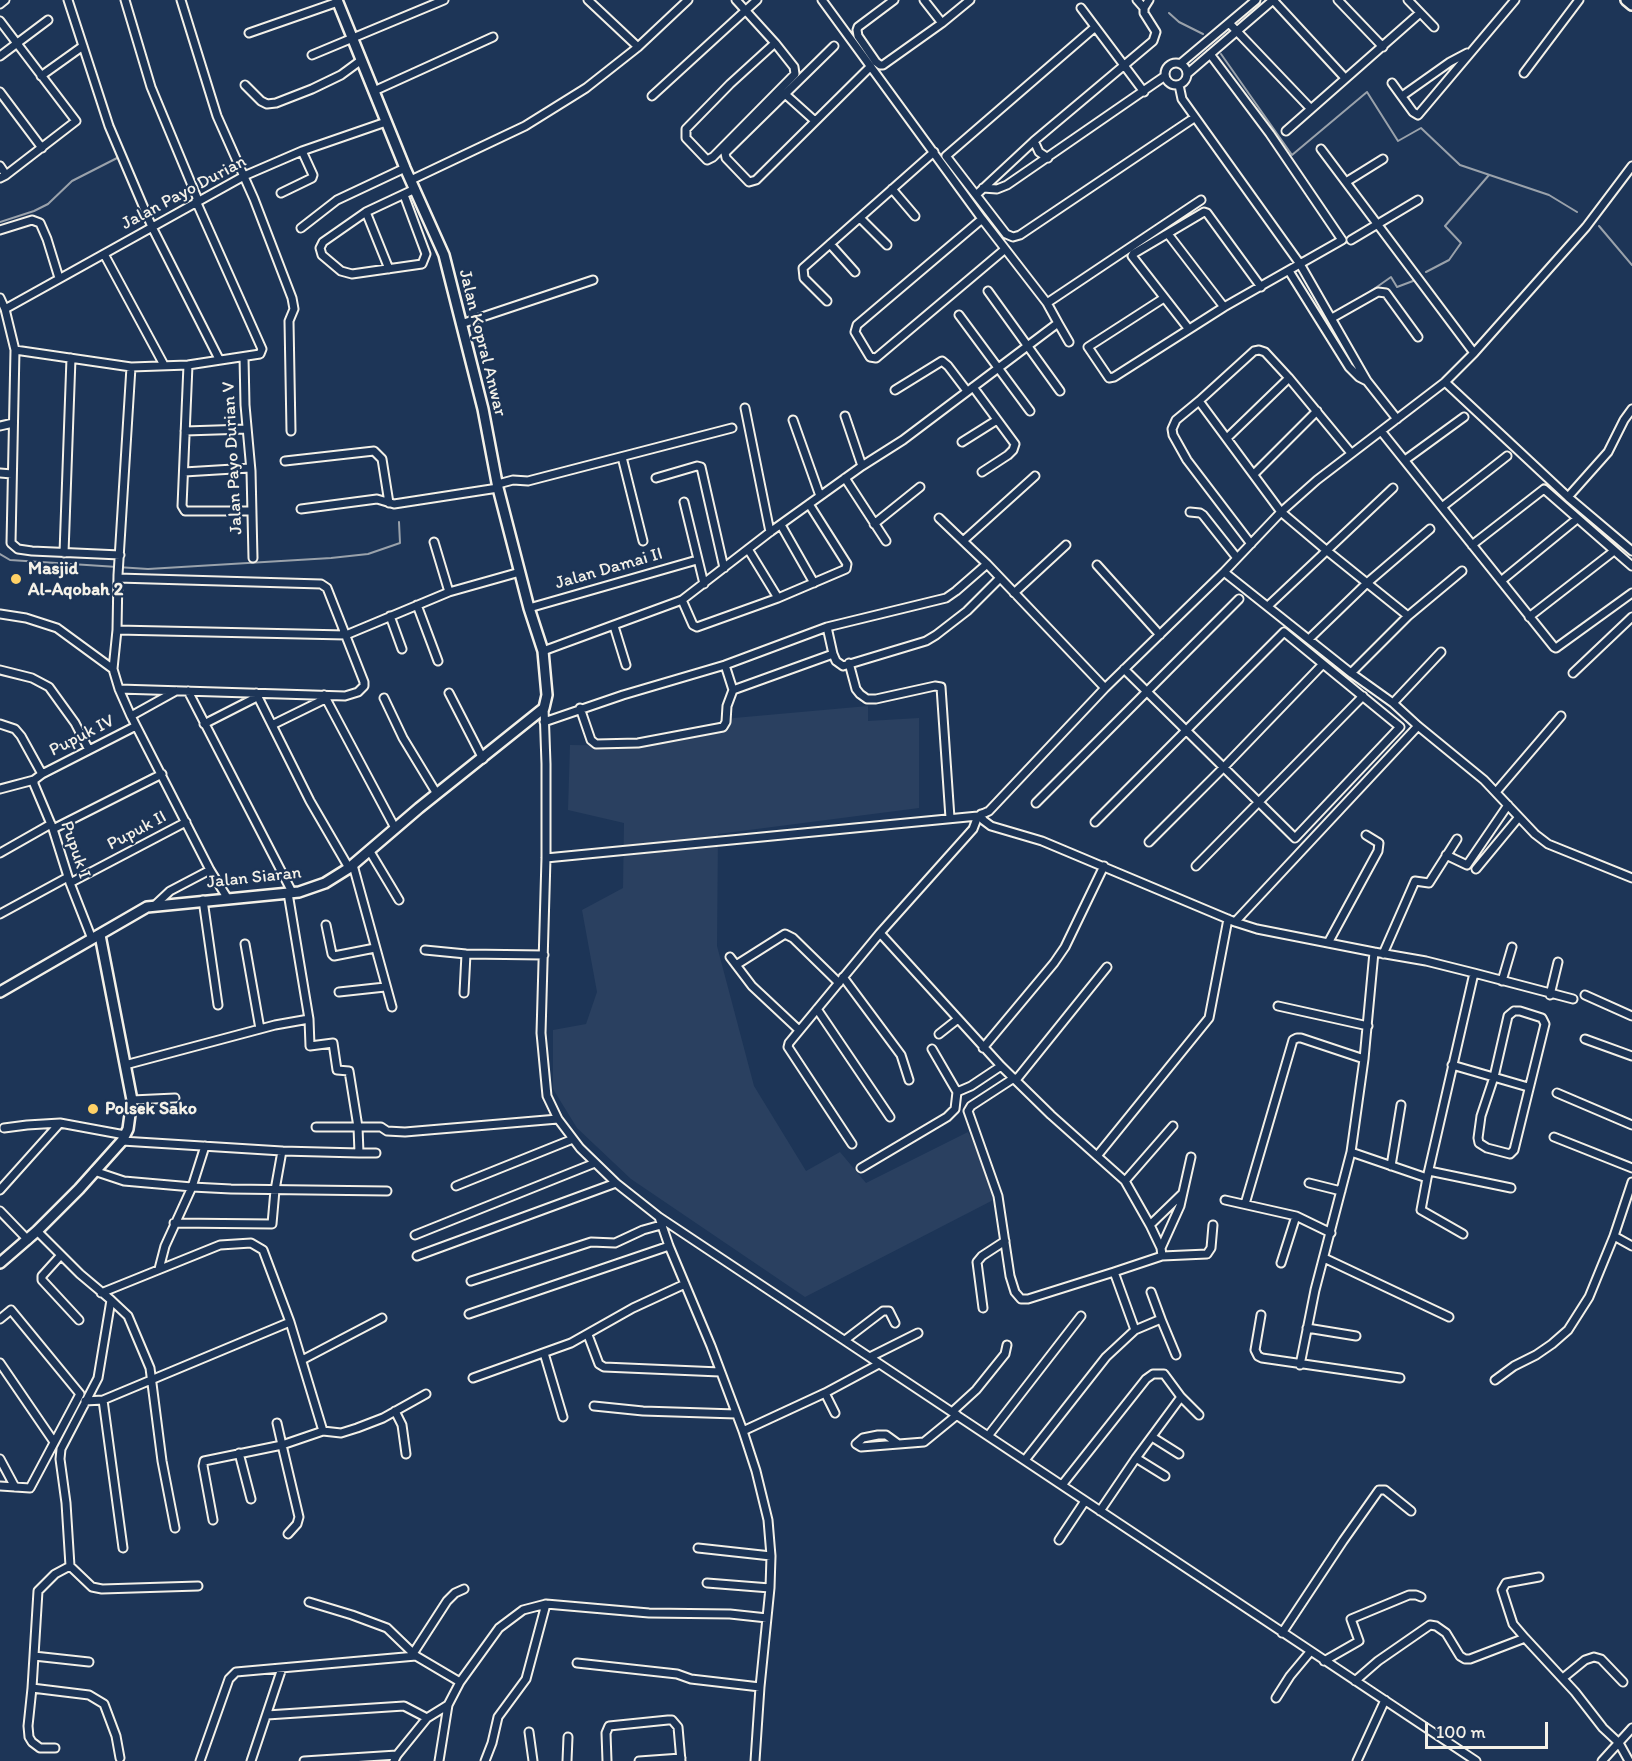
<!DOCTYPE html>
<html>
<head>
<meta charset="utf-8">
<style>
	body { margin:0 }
	#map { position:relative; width:1632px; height:1761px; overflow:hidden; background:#1d3557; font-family:Itim,sans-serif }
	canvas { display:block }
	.scale { position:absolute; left:1425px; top:1722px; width:123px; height:27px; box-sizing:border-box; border:3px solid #f4f1e8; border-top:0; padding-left:8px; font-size:18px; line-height:21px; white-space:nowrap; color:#f4f1e8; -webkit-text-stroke:4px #1d3557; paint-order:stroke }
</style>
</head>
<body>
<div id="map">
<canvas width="1632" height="1761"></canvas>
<div class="scale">100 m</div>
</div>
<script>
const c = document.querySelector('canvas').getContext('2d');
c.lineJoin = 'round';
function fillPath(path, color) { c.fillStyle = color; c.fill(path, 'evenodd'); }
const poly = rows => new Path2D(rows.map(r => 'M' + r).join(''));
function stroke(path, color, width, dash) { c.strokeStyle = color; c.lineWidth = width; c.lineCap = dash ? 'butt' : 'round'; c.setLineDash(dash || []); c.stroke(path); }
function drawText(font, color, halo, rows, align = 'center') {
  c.font = font + ' Itim,sans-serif'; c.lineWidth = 4.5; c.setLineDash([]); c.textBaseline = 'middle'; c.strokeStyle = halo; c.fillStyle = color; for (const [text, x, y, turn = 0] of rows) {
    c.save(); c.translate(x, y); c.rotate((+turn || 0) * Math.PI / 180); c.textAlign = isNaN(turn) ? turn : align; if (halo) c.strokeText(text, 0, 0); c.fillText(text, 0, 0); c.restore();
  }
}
fillPath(poly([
	[868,706,868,721,919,718,919,808,718,834,717,946,754,1086,806,1171,840,1152,866,1183,968,1132,1001,1196,805,1297,631,1179,577,1128,553,1089,553,1030,586,1024,597,992,582,910,623,888,624,823,568,810,570,745,641,746,734,718]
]), '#2a4060');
stroke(poly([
	[1169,13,1179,22,1203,34],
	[1221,54,1292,155,1367,92,1398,141,1421,128,1460,165,1549,195,1577,212],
	[0,222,34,211,48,204,72,181,121,156],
	[1599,226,1632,265],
	[1426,272,1449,260,1461,243,1445,226,1489,175],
	[1364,296,1391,277,1397,287,1413,281],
	[0,554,10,560,148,569,331,558,368,554,400,543,399,522]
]), '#9aa2ab', 2);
const street = poly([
	[68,0,109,126,152,227,219,359],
	[125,0,151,87,198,200],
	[181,0,217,116,254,199,292,298,294,309,289,321,291,431],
	[588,0,638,47],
	[736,0,775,43,794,67,795,74,713,157,707,160,686,138,686,129,730,84,775,43],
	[894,0,858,27,857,30,858,36,876,62,880,65,883,65,942,23,970,0],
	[924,0,942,23],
	[1137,0,1144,8],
	[1273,0,1345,78],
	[1338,0,1383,47],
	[1408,0,1434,27],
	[0,4,5,0],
	[1081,8,1144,92],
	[0,21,76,121,6,175,0,178],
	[1229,23,1311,109],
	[1094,28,946,156,1006,234,1013,237,1020,235,1194,118],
	[249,33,338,2],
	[834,46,725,153,726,158,749,182,756,180,870,67],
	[312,55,444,0],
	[0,56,48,20],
	'1165 74a11 11 0 1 1 22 0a11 11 0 1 1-22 0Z',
	[1180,64,1256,0],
	[1524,73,1579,0],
	[1187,74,1273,0],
	[41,76,83,46],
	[1392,83,1413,112,1418,115,1515,0],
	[245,85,261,101,267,104,276,103,312,89,341,75,360,61],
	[1179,85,1182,99,1300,264,1367,381,1397,419],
	[374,91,493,37],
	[0,92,42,148],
	[785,94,815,121],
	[652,96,757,0],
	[1402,96,1450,62,1467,53],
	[1286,131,1420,13],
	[1034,141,1039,152,1048,158],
	[1321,149,1474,353],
	[0,166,6,175],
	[411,180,525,126,586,88,638,47,688,0],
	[1346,182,1383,159],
	[983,188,997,189,1007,185,1165,76],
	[892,189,915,216],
	[281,193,312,178,313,175,302,151],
	[404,195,426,254,422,264,352,274,341,271,322,255,320,248,323,242,366,212,415,189],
	[976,195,1034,141,1153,41,1156,32,1144,13,1144,8,1149,0],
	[366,212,389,269],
	[860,218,887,245],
	[982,219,857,325,855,332,870,357,876,358,1004,250],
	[301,228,337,200,405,168],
	[0,230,32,220,40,223,47,239,59,278],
	[1168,234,1224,307],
	[1351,240,1418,200],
	[830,244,855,272],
	[104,254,164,365],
	[1289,271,1349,367,1359,377,1367,381],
	[988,291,1060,391],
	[0,298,5,309,15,350,11,543,18,549,32,551,120,555],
	[1164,298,1088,347,1109,378,1114,377,1224,307,1342,240,1270,134,1210,54],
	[827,301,804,278,803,268,934,152],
	[1047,303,1201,200],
	[5,309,244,176,302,151,386,122],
	[959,315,1030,411],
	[1332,318,1378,292,1386,293,1418,337],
	[1058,323,1069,342],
	[461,324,593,280],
	[1188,328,1132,256,1133,254,1204,212,1207,213,1261,287],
	[15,350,131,367,188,365,260,354,262,349,196,201],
	[244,357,245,405,251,471,253,558],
	[188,365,182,506,185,511,252,511],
	[1445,382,1568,497,1632,551],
	[973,387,1015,444,1013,450,1008,455,982,472],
	[895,390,942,361,948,366,967,391],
	[1199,401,1281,512,1326,550,1408,616],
	[745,408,770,532],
	[845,416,862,466],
	[793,420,820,496],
	[0,426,13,423],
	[185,431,247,429],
	[1381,431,1554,647,1556,648,1632,593],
	[1227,438,1289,378],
	[962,442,997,420],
	[622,457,643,541],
	[1405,460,1464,417],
	[285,461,374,451,382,459,389,503],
	[184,472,250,468],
	[0,473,12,474],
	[1254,474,1317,411],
	[656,478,697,466,701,467,724,568],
	[845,478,886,541],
	[498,484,513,480,528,481,732,428],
	[1568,497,1608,452,1624,420,1632,409],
	[684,502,704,584],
	[1442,507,1507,456],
	[301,509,377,499,394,504,498,488],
	[1190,512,1200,513,1203,515,1237,558],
	[939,518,987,564,1105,688],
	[874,524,920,487],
	[781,525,814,583],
	[963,541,1035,476],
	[434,542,449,592],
	[1251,544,1187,460,1173,435,1172,429,1176,420,1199,401,1254,351,1259,350,1265,352,1289,378,1351,453],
	[1472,545,1544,489,1632,566],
	[748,549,778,598],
	[64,553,71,358],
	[1097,565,1160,635],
	[1224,572,1351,673,1393,703,1418,726,1484,780,1535,834,1548,844,1632,878],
	[118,578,321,584,327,588,364,682,364,686,358,692,345,696,119,689],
	[1501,581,1577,519],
	[1014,593,1066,545],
	[682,600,693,625,697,627,778,598,846,569,847,564,809,504],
	[417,605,438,661],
	[1268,606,1393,488],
	[529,608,697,560],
	[0,614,26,618,57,628,113,669,119,689,131,716,210,870,228,899],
	[390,616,402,649],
	[1529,617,1614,551],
	[614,626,626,665],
	[827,627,833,654,836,661,843,666,926,641,936,635,967,611,1000,578],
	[117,630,346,635,449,592,520,572],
	[1309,639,1367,583,1430,529],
	[543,651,682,600,770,532,862,466,903,440,1058,323,1047,303,982,219,822,0],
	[849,663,856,689,860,694,867,699,876,699,935,686,941,687,950,818],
	[725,665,733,690],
	[113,669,117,630,118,575,131,367],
	[1124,669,1295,838,1400,727,1323,664],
	[0,670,32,678,49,687,75,723,89,750],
	[1351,673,1408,616,1462,571],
	[1573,673,1632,617],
	[188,691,292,892],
	[256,693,310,801,349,868],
	[449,693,483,759],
	[324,695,395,828],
	[384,698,403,738,437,794],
	[1393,703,1441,652],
	[544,708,546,764,546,858,541,1033,547,1096,558,1119,580,1148,616,1183,659,1217,1476,1761],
	[580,708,591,740,596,744,638,743,723,727,726,722,727,706,733,690,833,654],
	[131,716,176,691],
	[544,722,623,695,725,665,827,627,946,598,956,591,987,564],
	[0,724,15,729,21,736,42,774],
	[204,724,257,697],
	[272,725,325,699],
	[0,789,34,780],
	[1496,792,1561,716],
	[1036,803,1239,599],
	[981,814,983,820,991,826,1042,841,1235,922,1257,929,1374,952,1364,1059,1351,1152,1315,1290,1300,1365],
	[1095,822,1284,632,1323,664,1223,768,1149,842],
	[53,829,162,774],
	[369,850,399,900],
	[0,853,51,824],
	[1446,855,1467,865,1508,805],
	[546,858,978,816,989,811,1105,688,1224,572,1281,512,1317,480,1445,382,1474,353,1586,227,1632,166],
	[353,865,392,1007],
	[1196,866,1363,696],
	[1476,869,1519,817],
	[70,883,186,822],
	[203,900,218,1005],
	[154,906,170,891,210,870],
	[0,914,68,877],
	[1235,922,1418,726],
	[326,925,332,954,334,956,375,948],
	[880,933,1001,1066,1051,1115,1125,1181,1150,1225,1161,1248,1162,1256,1207,1254,1211,1248,1213,1225],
	[92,939,70,883,53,829,34,784,34,780,42,774,136,726],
	[1328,943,1378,851,1379,843,1366,835],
	[245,944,260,1029],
	[425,950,466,954,544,955],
	[1383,954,1415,881,1429,883,1457,839],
	[730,957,752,986,799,1030],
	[736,965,785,934,793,938,839,983],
	[1474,973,1573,999],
	[843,977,901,1055,909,1080],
	[1502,981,1512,947],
	[339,992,385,987],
	[464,993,466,954],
	[1550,995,1558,962],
	[1585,995,1632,1016],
	[1278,1006,1368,1026],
	[817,1009,890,1117],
	[1514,1011,1520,1011,1542,1018,1545,1024,1514,1150,1510,1154,1487,1148,1479,1143,1478,1138,1481,1116,1494,1077,1508,1016,1514,1011],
	[939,1034,958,1019],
	[1585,1039,1632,1056],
	[983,1048,1054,963,1065,947,1104,866],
	[932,1049,957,1092,971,1086,1001,1066],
	[125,1065,275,1025,309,1019,288,893],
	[1452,1065,1528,1087],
	[1014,1078,971,1106,968,1111,998,1196,1010,1276,1015,1292,1021,1299,1028,1299,1114,1272,1135,1330,1106,1357,1025,1460],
	[1016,1080,1107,967],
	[1557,1093,1632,1125],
	[132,1100,175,1098],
	[316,1127,381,1127,387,1131,405,1132,558,1119],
	[4,1128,27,1125,60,1123],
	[1554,1137,1632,1168],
	[122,1141,282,1151,359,1153,358,1127,349,1071,337,1070,333,1043,310,1046,309,1019],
	[852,1144,788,1047,789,1043,880,933,973,829,978,816],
	[1351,1152,1427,1178,1474,973,1426,961,1374,952],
	[359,1153,376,1153],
	[1097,1156,1209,1018,1228,919],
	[1391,1166,1401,1105],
	[861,1168,947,1117,955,1109,957,1092],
	[94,1171,124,1181,192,1187,231,1189,387,1191],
	[1429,1171,1511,1188],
	[1427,1178,1421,1210,1463,1234],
	[1125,1181,1173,1126],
	[1309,1183,1341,1191],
	[456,1186,573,1139],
	[0,1190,60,1123,125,1135],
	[1225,1200,1296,1216,1331,1233],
	[1245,1204,1293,1040,1297,1038,1301,1038,1364,1059],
	[0,1211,28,1240],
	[659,1217,669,1246,711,1346,743,1431,756,1471,768,1520,771,1556,770,1588,760,1687,755,1761],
	[174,1223,272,1224,275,1190,282,1151],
	[1150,1225,1182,1194],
	[415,1235,595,1163],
	[1614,1236,1632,1246],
	[1161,1248,1180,1206,1191,1157],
	[61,1255,42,1276,42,1280,79,1320],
	[417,1256,616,1183],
	[1324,1258,1449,1317],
	[1281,1263,1296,1216],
	[159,1269,165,1246,192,1187,205,1146],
	[1114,1272,1162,1256],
	[471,1281,591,1242,615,1243,643,1230,661,1225],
	[101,1293,220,1245,251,1243,263,1250,290,1322,323,1431,341,1433,357,1428,383,1418,426,1394],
	[111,1300,128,1316,150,1368,162,1461,175,1528],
	[983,1308,977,1262,982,1256,1005,1241],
	[469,1314,669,1246],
	[1261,1315,1255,1350,1258,1356,1262,1358,1400,1378],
	[0,1319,11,1310,80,1394,30,1488,0,1486],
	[1161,1319,1176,1355],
	[1307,1328,1356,1336],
	[1135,1330,1161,1319,1151,1292],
	[588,1335,599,1364,604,1367,720,1372],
	[845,1340,883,1311,889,1311,895,1323],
	[544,1353,563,1417],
	[870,1357,918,1333],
	[302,1360,382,1318],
	[0,1363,54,1442],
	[473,1378,571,1343,633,1308,685,1284],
	[1495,1380,1514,1366,1536,1355,1552,1344,1568,1330,1589,1297,1614,1236,1632,1182],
	[825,1393,835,1413],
	[103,1400,123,1548],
	[85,1401,103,1400,290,1322],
	[594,1406,643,1411,736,1414],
	[395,1411,402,1425,406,1454],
	[952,1412,976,1390,1005,1354,1007,1345],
	[743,1431,825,1393,879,1364],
	[988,1436,1081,1316],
	[1152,1437,1179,1454],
	[897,1443,886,1435,878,1435,863,1438,856,1444,861,1447,924,1442,957,1415],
	[239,1453,251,1499],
	[1136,1458,1165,1476],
	[0,1459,15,1487],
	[1062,1485,1146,1379,1153,1374,1164,1374,1181,1397,1199,1415],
	[1100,1511,1136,1458,1181,1397],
	[213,1520,203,1466,204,1461,282,1445,277,1423],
	[288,1534,297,1524,299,1517,282,1445,323,1431],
	[1059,1540,1085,1501],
	[698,1548,771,1556],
	[70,1566,92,1587,102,1589,198,1586],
	[707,1583,770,1588],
	[309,1602,352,1615,387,1628,416,1656,460,1682],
	[1282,1633,1343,1541,1379,1490,1385,1490,1411,1511],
	[1525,1638,1513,1624,1502,1590,1506,1583,1539,1577],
	[414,1652,447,1601,455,1593,464,1589],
	[34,1656,89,1662],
	[1324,1661,1359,1641,1351,1619,1409,1595,1416,1595,1421,1597],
	[577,1663,677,1674,691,1679,760,1687],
	[1563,1678,1585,1660,1594,1657,1601,1659,1623,1682],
	[1355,1681,1378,1661,1430,1625,1436,1626,1446,1633,1460,1656,1465,1659,1470,1659,1525,1638,1575,1692,1603,1728,1619,1743,1629,1761],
	[32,1688,38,1591,55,1574,70,1566,66,1503,60,1459,61,1449,98,1378,111,1300,80,1274,37,1231],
	[1276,1698,1290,1676,1310,1652],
	[267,1715,404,1706,427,1718],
	[529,1732,533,1761],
	[55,1748,40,1748,32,1742,29,1737,28,1726,32,1688,89,1695,104,1704,116,1736,120,1758],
	[200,1761,229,1679,236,1672,416,1656],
	[251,1761,282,1668],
	[304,1761,397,1755],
	[394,1761,397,1755,427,1718,448,1705],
	[439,1761,448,1705,460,1682,499,1628,523,1610,546,1604],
	[485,1761,492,1743,498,1717,526,1679,546,1604,649,1613,730,1614,767,1618],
	[567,1761,568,1737],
	[607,1761,606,1733,609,1726,668,1720,672,1720,678,1727,681,1761],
	[639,1761,681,1758],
	[1357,1761,1385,1700],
	[1602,1761,1632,1728]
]);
const secondary = poly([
	[1626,0,1632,5],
	[0,992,147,907,299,892,325,883,349,868,419,808,544,708,547,695,543,651,529,608,498,488,483,409,444,255,405,168,337,0],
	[0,1263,37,1231,79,1189,122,1141,128,1129,132,1100,100,935]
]);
stroke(street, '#f4f1e8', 11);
stroke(secondary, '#f4f1e8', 14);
stroke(street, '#1d3557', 7);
stroke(secondary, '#1d3557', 9);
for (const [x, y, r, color] of [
	[16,579,6,"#ffd166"],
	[93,1109,6,"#ffd166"]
]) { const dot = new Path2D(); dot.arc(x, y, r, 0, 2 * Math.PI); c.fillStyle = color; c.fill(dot); stroke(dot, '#1d3557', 2); }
drawText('18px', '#f4f1e8', '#1d3557', [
	["Jalan Payo Durian",184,193,-28],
	["Jalan Kopral Anwar",482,343,76],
	["Jalan Payo Durian V",233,458,-93],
	["Jalan Damai II",609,569,-16],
	["Pupuk IV",82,736,-27],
	["Pupuk II",137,831,-28],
	["Pupuk I",75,850,71],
	["Jalan Siaran",254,878,-6]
]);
drawText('bold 18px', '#f4f1e8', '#1d3557', [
	["Masjid",28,569],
	["Al-Aqobah 2",28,590],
	["Polsek Sako",105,1109]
], 'left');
</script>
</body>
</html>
